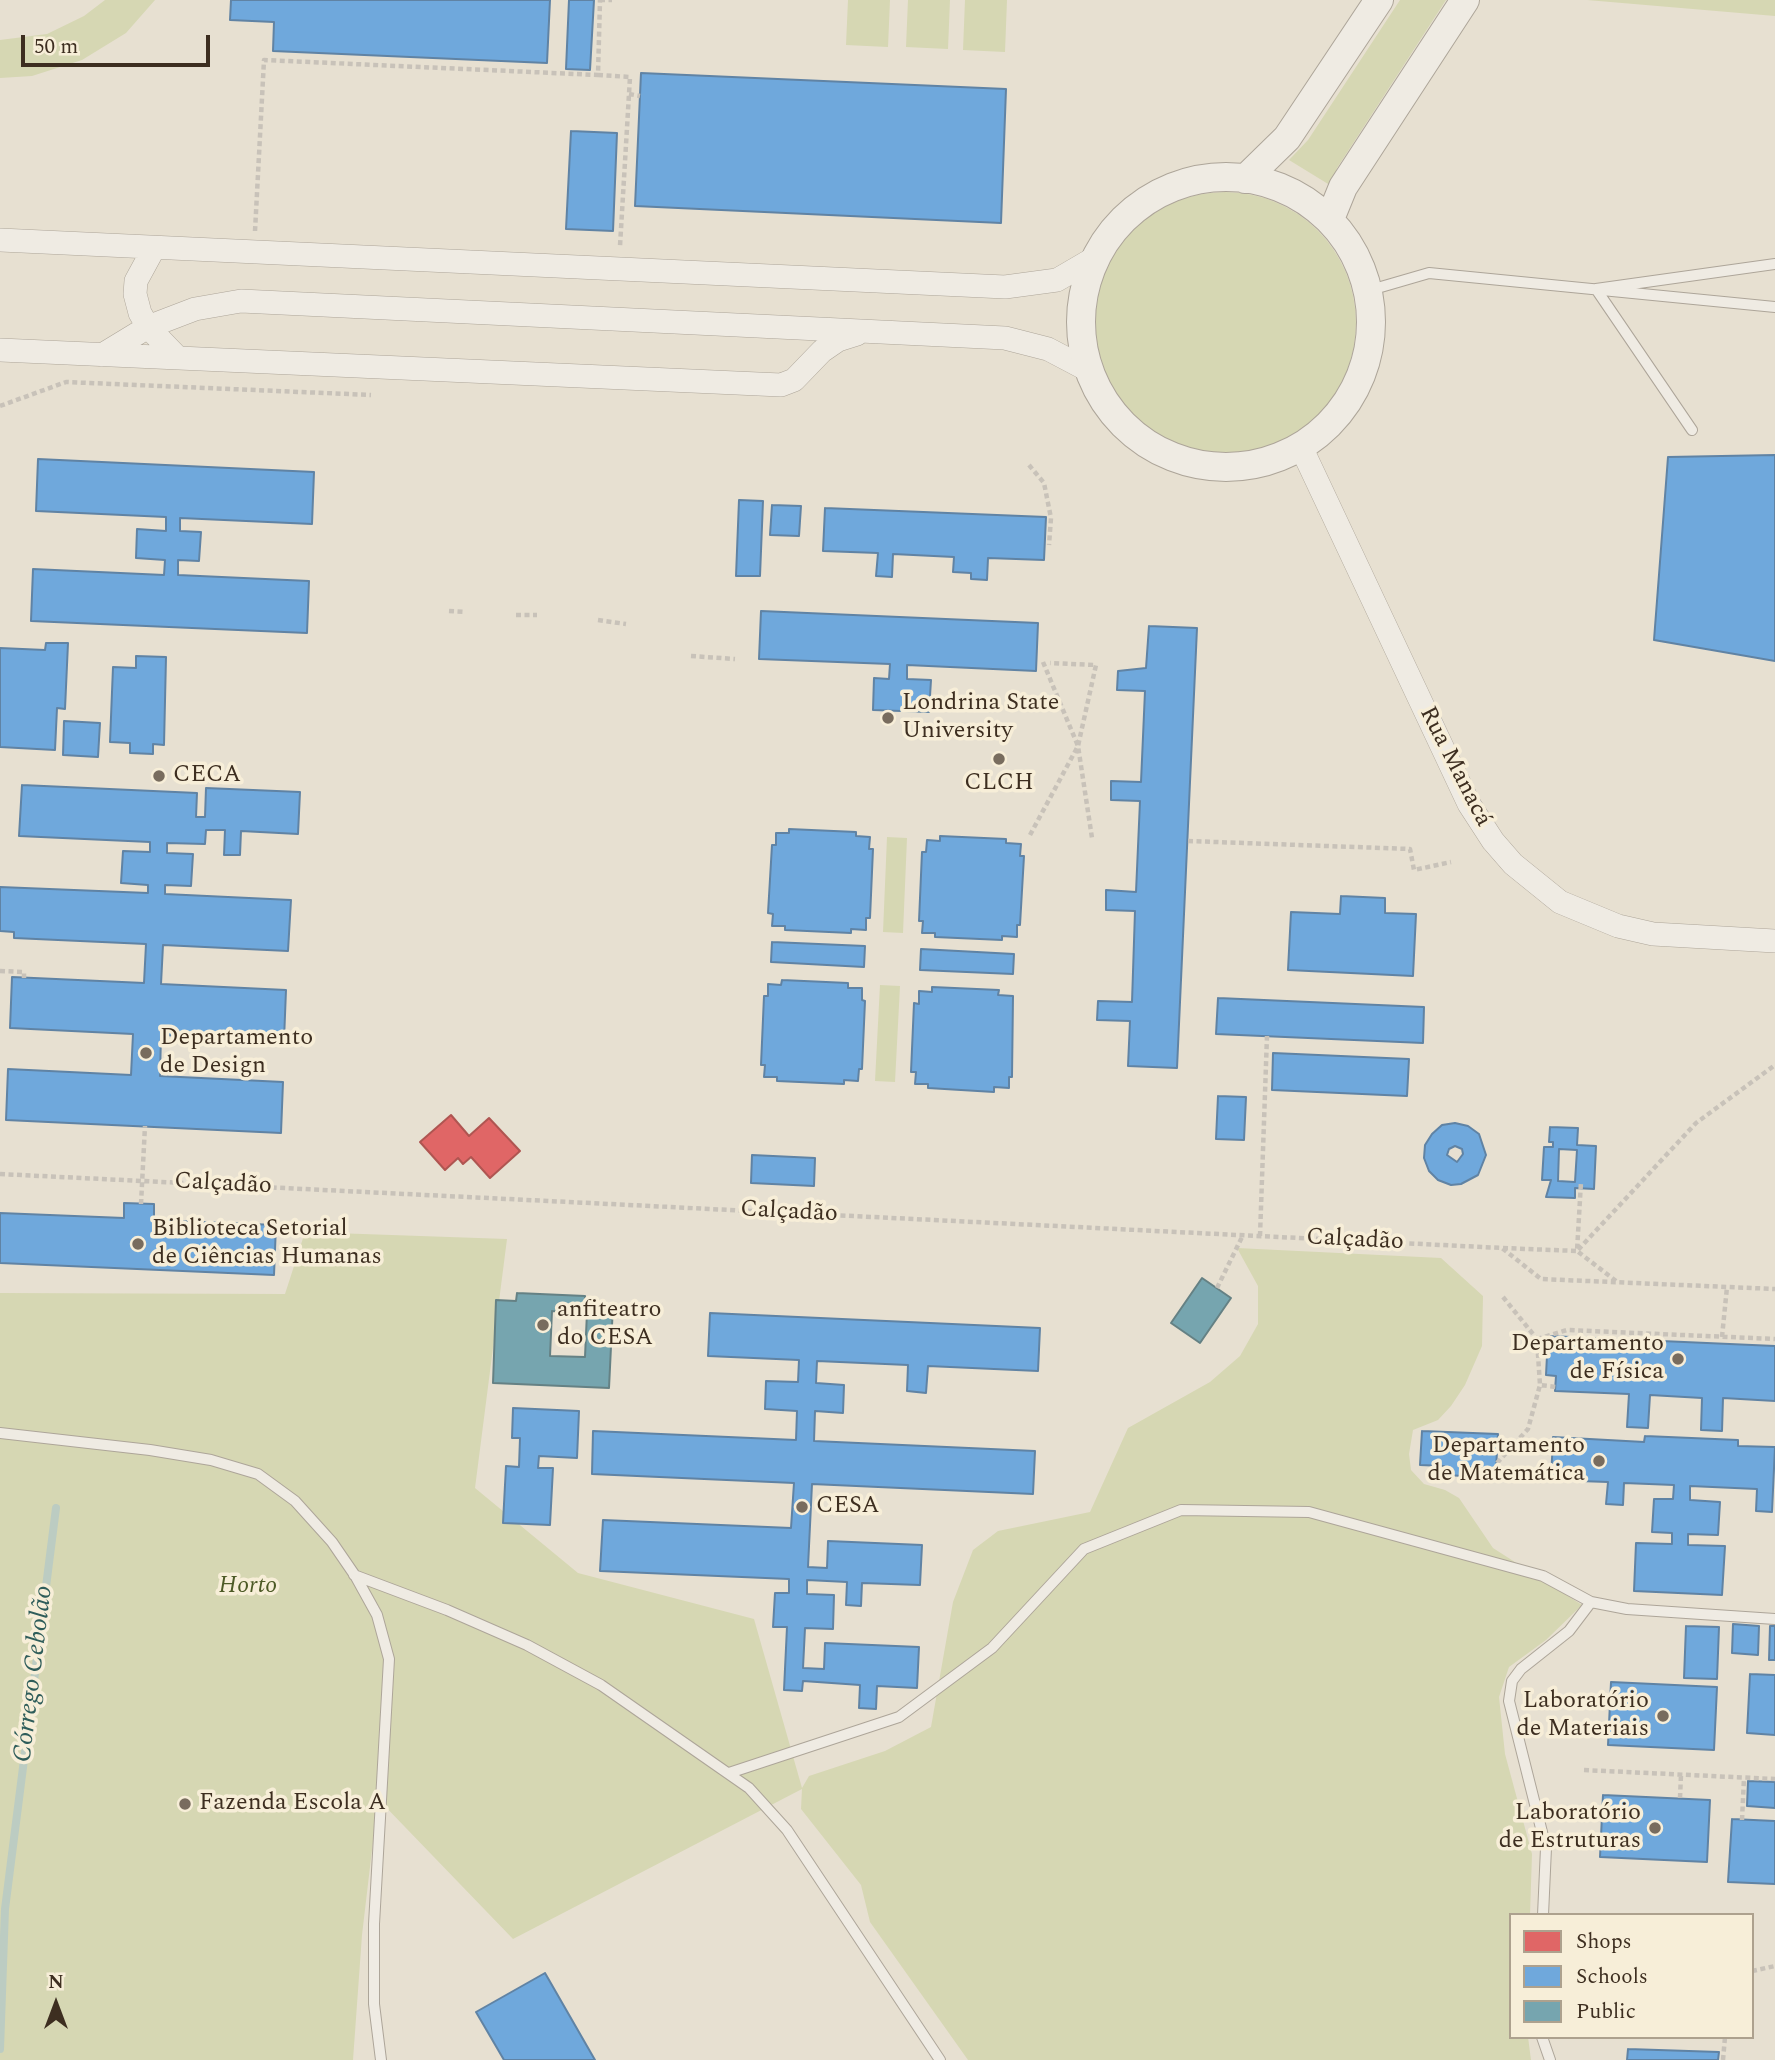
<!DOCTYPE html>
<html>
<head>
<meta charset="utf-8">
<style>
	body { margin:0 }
	#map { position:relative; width:1775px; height:2060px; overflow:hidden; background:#e7e0d1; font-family:Spectral,serif }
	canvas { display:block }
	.legend { position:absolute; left:1509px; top:1913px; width:245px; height:126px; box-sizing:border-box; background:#f7eed8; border:2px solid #ada18e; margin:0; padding:9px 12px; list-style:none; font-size:21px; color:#3d2e20 }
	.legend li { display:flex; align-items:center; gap:14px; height:35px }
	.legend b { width:35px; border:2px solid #ada18e }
	.north { position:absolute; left:21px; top:1969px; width:70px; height:70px; -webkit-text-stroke:5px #f7eed8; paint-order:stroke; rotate:0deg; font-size:19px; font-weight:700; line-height:28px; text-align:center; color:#3d2e20 }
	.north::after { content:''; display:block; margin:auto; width:24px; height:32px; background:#3d2e20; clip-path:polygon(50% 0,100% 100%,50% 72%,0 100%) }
	.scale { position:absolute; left:21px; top:35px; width:189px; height:32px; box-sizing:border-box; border:4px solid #3d2e20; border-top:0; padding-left:9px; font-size:21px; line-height:24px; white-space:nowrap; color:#3d2e20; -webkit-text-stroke:5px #f7eed8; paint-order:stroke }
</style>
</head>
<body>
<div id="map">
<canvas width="1775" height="2060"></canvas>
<ul class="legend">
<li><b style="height:19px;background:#e06666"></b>Shops</li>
<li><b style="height:19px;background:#6fa8dc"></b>Schools</li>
<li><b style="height:19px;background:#76a5af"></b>Public</li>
</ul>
<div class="north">N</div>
<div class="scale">50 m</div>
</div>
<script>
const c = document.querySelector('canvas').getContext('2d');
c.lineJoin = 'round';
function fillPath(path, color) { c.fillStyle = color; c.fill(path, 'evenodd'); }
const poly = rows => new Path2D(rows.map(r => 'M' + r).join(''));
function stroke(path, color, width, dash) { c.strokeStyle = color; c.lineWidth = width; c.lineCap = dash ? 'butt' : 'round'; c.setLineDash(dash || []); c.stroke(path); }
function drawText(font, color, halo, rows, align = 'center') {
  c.font = font + ' Spectral,serif'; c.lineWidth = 7; c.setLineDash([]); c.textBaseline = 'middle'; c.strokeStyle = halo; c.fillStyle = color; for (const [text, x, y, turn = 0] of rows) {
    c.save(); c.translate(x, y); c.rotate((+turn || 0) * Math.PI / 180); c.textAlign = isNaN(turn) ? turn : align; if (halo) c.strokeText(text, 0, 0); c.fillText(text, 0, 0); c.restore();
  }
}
fillPath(poly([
	[105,0,155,0,126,33,82,60,32,76,0,78,0,40,47,34,84,16],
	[848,0,890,0,888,47,846,45],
	[908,0,950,0,948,49,906,47],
	[965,0,1007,0,1005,52,963,50],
	[1400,0,1446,0,1337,168,1333,187,1289,160,1308,140],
	[1587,0,1775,0,1775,16],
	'1094 323a131 131 0 1 1 262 0a131 131 0 1 1-262 0Z',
	[887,837,907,838,903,933,883,932],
	[880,985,900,986,895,1082,875,1081],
	[305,1232,507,1239,475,1488,578,1573,754,1619,802,1788,809,1776,885,1751,931,1727,953,1602,973,1550,998,1531,1090,1512,1128,1428,1210,1382,1240,1356,1258,1324,1258,1286,1237,1248,1441,1258,1483,1296,1482,1346,1465,1385,1451,1406,1438,1420,1413,1430,1409,1454,1411,1470,1424,1484,1445,1490,1459,1498,1493,1548,1582,1605,1546,1640,1509,1667,1499,1697,1505,1754,1532,1854,1530,1915,1511,1915,1511,2037,1528,2037,1531,2060,968,2060,870,1922,861,1885,801,1809,802,1789,513,1939,378,1799,362,1935,353,2060,0,2060,0,1293,285,1294]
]), '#d6d7b3');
const shops = poly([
	[451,1115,469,1136,489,1118,520,1151,490,1178,471,1157,463,1164,458,1158,445,1170,420,1142,451,1115]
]);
fillPath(shops, '#e06666');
stroke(shops, '#af5551', 2);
const schools = poly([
	[231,0,550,0,547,63,273,51,274,22,230,20,231,0],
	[569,0,594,0,590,70,566,69,569,0],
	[641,73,1006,89,1001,223,635,206,641,73],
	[571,131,617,133,613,231,566,229,571,131],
	[1775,455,1775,661,1654,640,1668,457,1775,455],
	[38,459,314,472,312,524,180,518,180,531,201,532,199,561,178,560,178,575,309,581,307,633,31,621,33,569,164,575,165,560,136,558,137,529,166,531,166,517,36,511,38,459],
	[739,500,763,501,760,576,736,576,739,500],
	[772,505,801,506,799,536,770,535,772,505],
	[825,508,1046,517,1044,560,988,558,987,580,971,579,971,573,953,572,954,557,893,554,892,577,876,576,878,553,823,551,825,508],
	[761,611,1038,623,1036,671,907,665,907,679,931,680,929,712,873,710,874,678,889,679,890,664,759,659,761,611],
	[1149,626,1197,628,1177,1068,1128,1066,1130,1021,1097,1020,1098,1001,1132,1002,1135,911,1106,910,1106,890,1136,892,1140,801,1111,800,1111,781,1141,782,1145,691,1117,690,1118,671,1146,668,1149,626],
	[46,643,68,643,65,709,57,708,55,750,0,747,0,648,45,650,46,643],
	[136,656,166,657,164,745,153,744,153,754,130,753,130,743,110,742,113,667,136,668,136,656],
	[64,721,100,723,98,757,63,755,64,721],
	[22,785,197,793,196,817,205,817,206,788,300,792,298,834,241,831,240,855,224,855,225,830,206,830,205,844,167,843,167,853,193,854,191,886,165,885,165,894,291,900,288,951,163,945,161,984,286,990,284,1040,161,1035,160,1076,283,1082,281,1133,6,1120,8,1069,131,1075,133,1034,10,1028,12,977,144,983,146,944,14,938,14,932,0,931,0,887,148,893,148,885,121,883,123,851,150,852,150,842,19,836,22,785],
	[789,829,856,832,856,836,870,837,869,849,873,849,870,918,866,918,866,930,851,929,851,933,785,930,785,926,772,926,773,914,768,913,772,845,776,845,776,833,789,833,789,829],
	[940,836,1006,839,1006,843,1021,844,1020,856,1024,856,1020,925,1017,925,1017,937,1002,936,1002,940,935,937,935,933,922,933,923,921,919,921,922,852,926,852,927,840,940,841,940,836],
	[1341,896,1385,898,1385,913,1416,914,1413,976,1288,970,1291,912,1340,914,1341,896],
	[772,942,865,946,864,967,771,962,772,942],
	[921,949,1014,954,1013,974,920,970,921,949],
	[782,980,848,983,848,988,862,988,862,1000,865,1001,862,1069,859,1069,858,1081,844,1080,844,1084,777,1081,777,1077,764,1077,765,1065,761,1065,764,996,768,996,768,984,781,985,782,980],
	[932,987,999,990,998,995,1013,996,1012,1077,1009,1077,1009,1088,994,1087,994,1092,928,1088,928,1084,915,1084,916,1072,911,1072,914,1003,919,1004,919,991,932,992,932,987],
	[1218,998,1424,1007,1423,1043,1216,1034,1218,998],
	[1273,1053,1409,1059,1407,1096,1272,1090,1273,1053],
	[1218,1096,1246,1097,1244,1140,1216,1139,1218,1096],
	[1455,1123,1468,1126,1479,1134,1486,1155,1478,1175,1461,1184,1451,1185,1438,1180,1429,1171,1424,1158,1425,1145,1432,1134,1442,1125,1455,1123],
	[1455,1146,1462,1149,1463,1154,1457,1162,1447,1155,1449,1149,1455,1146],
	[1550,1127,1578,1128,1577,1145,1596,1146,1594,1189,1575,1188,1575,1198,1546,1197,1551,1180,1542,1180,1544,1147,1553,1147,1553,1142,1549,1142,1550,1127],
	[1559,1149,1577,1150,1575,1182,1558,1181,1559,1149],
	[752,1155,815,1158,814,1186,751,1183,752,1155],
	[124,1203,154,1204,154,1220,276,1225,274,1275,0,1263,0,1213,124,1218,124,1203],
	[710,1313,1040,1328,1038,1371,928,1366,926,1393,907,1391,908,1365,817,1361,816,1383,844,1385,843,1413,815,1411,814,1441,1035,1451,1033,1494,812,1484,808,1567,827,1568,828,1541,922,1545,920,1585,862,1583,861,1606,846,1605,847,1582,807,1580,807,1594,834,1595,833,1629,805,1628,803,1668,824,1669,825,1643,919,1647,917,1688,877,1686,876,1709,859,1708,860,1685,803,1681,802,1691,784,1690,787,1627,773,1627,775,1593,789,1593,789,1579,600,1571,603,1520,791,1528,794,1483,592,1474,593,1431,796,1440,797,1411,765,1409,766,1381,798,1382,799,1360,708,1356,710,1313],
	[1548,1336,1775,1346,1775,1401,1723,1398,1722,1431,1701,1430,1702,1398,1650,1395,1648,1428,1627,1427,1629,1394,1555,1391,1556,1376,1546,1375,1548,1336],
	[513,1408,579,1411,577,1458,539,1456,538,1468,553,1468,550,1525,503,1523,506,1466,519,1467,520,1438,512,1438,513,1408],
	[1422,1431,1498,1434,1496,1469,1466,1467,1465,1476,1443,1475,1444,1466,1420,1465,1422,1431],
	[1645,1436,1738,1440,1738,1446,1775,1447,1772,1512,1756,1511,1757,1489,1690,1486,1690,1500,1720,1502,1718,1535,1688,1534,1688,1545,1725,1546,1722,1595,1634,1591,1636,1543,1672,1544,1672,1533,1652,1532,1654,1499,1673,1499,1674,1485,1624,1483,1623,1505,1606,1504,1608,1482,1551,1480,1553,1437,1644,1442,1645,1436],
	[1733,1624,1759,1626,1758,1655,1732,1653,1733,1624],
	[1686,1626,1719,1627,1717,1679,1684,1678,1686,1626],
	[1770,1626,1775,1626,1775,1660,1769,1660,1770,1626],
	[1750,1674,1775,1675,1775,1735,1747,1733,1750,1674],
	[1611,1682,1717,1687,1714,1750,1608,1745,1611,1682],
	[1748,1781,1775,1782,1775,1808,1747,1806,1748,1781],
	[1603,1795,1710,1800,1707,1862,1600,1857,1603,1795],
	[1732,1819,1775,1821,1775,1884,1728,1882,1732,1819],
	[545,1973,595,2060,504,2060,476,2012,545,1973],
	[1628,2049,1719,2052,1718,2060,1627,2060,1628,2049]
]);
fillPath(schools, '#6fa8dc');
stroke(schools, '#6083a4', 2);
const public = poly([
	[1202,1278,1231,1298,1200,1343,1171,1323,1202,1278],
	[517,1293,585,1296,585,1304,613,1305,609,1388,493,1383,496,1300,516,1301,517,1293],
	[552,1311,587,1312,585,1357,550,1356,552,1311]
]);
fillPath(public, '#76a5af');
stroke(public, '#658184', 2);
stroke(poly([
	[0,2049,5,1909,56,1508]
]), '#bcccc2', 8);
const service = poly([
	[1367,291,1429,273,1775,307],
	[1692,430,1596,289,1775,264],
	[0,1433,150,1450,211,1460,258,1474,295,1501,332,1542,356,1577,377,1615,389,1659,374,1924,374,2004,381,2060],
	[354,1575,447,1610,527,1645,601,1685,749,1788,787,1830,940,2060],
	[729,1773,899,1717,992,1648,1084,1549,1181,1510,1309,1512,1543,1576,1591,1602,1627,1609,1775,1619],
	[1543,1915,1546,1848,1509,1701,1512,1681,1521,1669,1569,1631,1591,1602],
	[1542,2037,1550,2060]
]);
const minor = poly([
	[0,240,1005,287,1057,280,1093,259],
	[154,248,136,281,135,294,140,313,148,327,178,358],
	[0,350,781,385,794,380,822,351,838,340,857,334],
	[102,355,148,327,195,309,241,301,1005,338,1048,349,1086,369],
	[1301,447,1469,804,1493,841,1513,864,1560,902,1618,926,1653,934,1775,941]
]);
const tertiary = poly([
	'1081 322a145 145 0 1 1 290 0a145 145 0 1 1-290 0Z',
	[1245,179,1287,138,1379,0],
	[1330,219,1343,187,1465,0]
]);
stroke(service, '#ada599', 12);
stroke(minor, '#ada599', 24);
stroke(tertiary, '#ada599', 30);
stroke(poly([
	[600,0,612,0],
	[598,75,630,77,620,246],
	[629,94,640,96],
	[255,231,264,60,598,75,600,0],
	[0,406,66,382,371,395],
	[1029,465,1044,483,1051,518,1049,545],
	[449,611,465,612],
	[516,615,537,615],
	[598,620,626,624],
	[691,656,735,659],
	[1043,662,1078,746,1092,838],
	[1030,835,1078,746,1096,665,1050,663],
	[1188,841,1410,849,1414,870,1451,862],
	[0,971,24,972,24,978],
	[0,1174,1502,1248,1541,1279,1775,1289],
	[141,1204,145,1126],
	[1260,1236,1267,1036],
	[1503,1248,1577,1251,1581,1182],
	[1616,1281,1577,1251,1696,1123,1775,1065],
	[1217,1288,1243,1235],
	[1503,1297,1537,1339,1540,1385,1556,1387],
	[1722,1337,1727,1287],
	[1537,1339,1567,1330,1775,1339],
	[1497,1463,1528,1429,1540,1385],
	[1584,1770,1775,1779],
	[1680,1798,1681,1775],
	[1742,1820,1744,1778],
	[1752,1971,1775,1966],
	[1723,2060,1725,2037]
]), '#c8c2b9', 4.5, [5, 3.5]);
stroke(service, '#efebe3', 10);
stroke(minor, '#efebe3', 23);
stroke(tertiary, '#efebe3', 28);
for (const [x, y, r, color] of [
	[888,718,7,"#786c5e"],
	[999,759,7,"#786c5e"],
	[159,776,7,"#786c5e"],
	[146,1053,7,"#786c5e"],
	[138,1244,7,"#786c5e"],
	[543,1325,7,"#786c5e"],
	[1678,1359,7,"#786c5e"],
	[1599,1461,7,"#786c5e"],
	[802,1507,7,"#786c5e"],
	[1663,1716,7,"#786c5e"],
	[185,1804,7,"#786c5e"],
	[1655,1828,7,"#786c5e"]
]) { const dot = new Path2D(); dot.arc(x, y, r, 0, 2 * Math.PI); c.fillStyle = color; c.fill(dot); stroke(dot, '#f7eed8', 2.5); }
drawText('24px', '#3d2e20', '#f7eed8', [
	["Londrina State",902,704],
	["University",902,732],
	["CECA",173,776],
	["CLCH",999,784,"center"],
	["Departamento",160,1039],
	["de Design",160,1067],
	["Biblioteca Setorial",152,1230],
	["de Ciências Humanas",152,1258],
	["anfiteatro",557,1311],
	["do CESA",557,1339],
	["Departamento",1664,1345,"right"],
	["de Física",1664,1373,"right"],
	["Departamento",1585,1447,"right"],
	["de Matemática",1585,1475,"right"],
	["CESA",816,1507],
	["Laboratório",1649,1702,"right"],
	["de Materiais",1649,1730,"right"],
	["Fazenda Escola A",199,1804],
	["Laboratório",1641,1814,"right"],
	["de Estruturas",1641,1842,"right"]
], 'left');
drawText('24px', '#3d2e20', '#f7eed8', [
	["Rua Manacá",1454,767,63],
	["Calçadão",223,1185,3],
	["Calçadão",789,1213,3],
	["Calçadão",1355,1241,3]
]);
drawText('italic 24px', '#4d5a26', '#f7eed8', [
	["Horto",248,1587]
]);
drawText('italic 26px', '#2f5d5a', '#f7eed8', [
	["Córrego Cebolão",35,1674,-83]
]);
</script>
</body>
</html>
